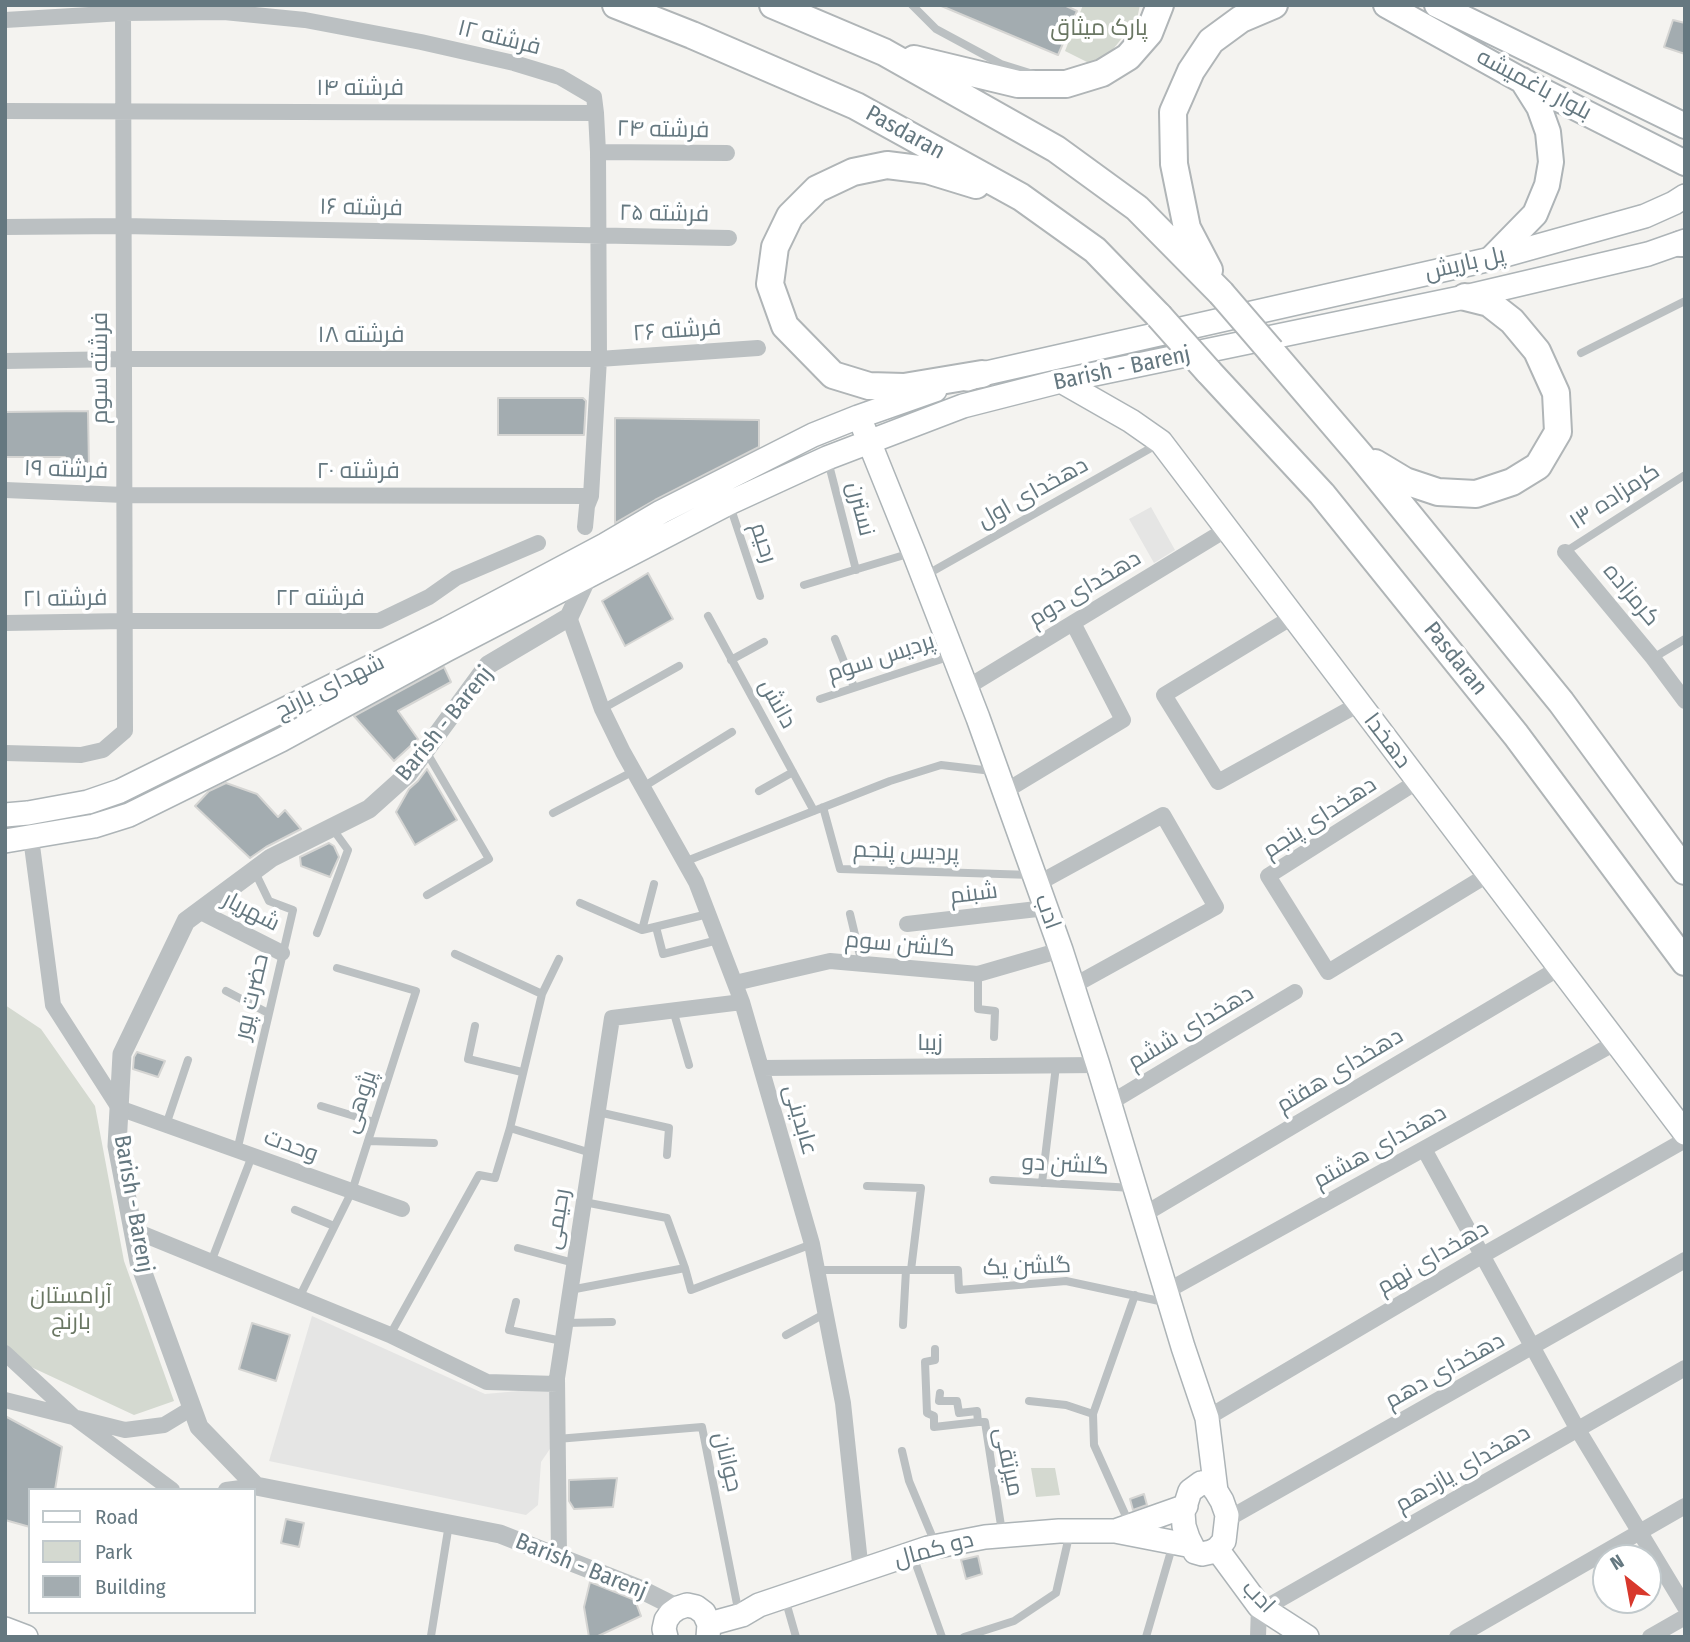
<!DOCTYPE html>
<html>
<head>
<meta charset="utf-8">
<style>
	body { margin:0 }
	#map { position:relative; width:1690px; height:1642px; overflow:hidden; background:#f4f3f0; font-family:"Fira Sans Condensed",sans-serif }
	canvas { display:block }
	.frame { position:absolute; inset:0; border:7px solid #657880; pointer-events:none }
	.legend { position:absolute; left:28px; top:1488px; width:228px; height:126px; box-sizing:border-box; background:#fff; border:2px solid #c1c9cc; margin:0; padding:9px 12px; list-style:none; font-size:21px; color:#657880 }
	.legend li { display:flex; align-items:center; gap:14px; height:35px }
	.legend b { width:35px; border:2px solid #c1c9cc }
	.north { position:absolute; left:1592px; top:1544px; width:70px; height:70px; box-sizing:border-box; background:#fff; border:2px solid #c1c9cc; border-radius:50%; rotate:329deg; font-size:19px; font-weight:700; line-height:28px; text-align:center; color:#657880 }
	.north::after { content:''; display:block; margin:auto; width:24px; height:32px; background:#d8382c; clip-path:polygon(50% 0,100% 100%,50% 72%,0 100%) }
</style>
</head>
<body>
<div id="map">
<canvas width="1690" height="1642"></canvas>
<div class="frame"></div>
<ul class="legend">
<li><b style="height:9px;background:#fff"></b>Road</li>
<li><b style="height:19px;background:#d4d9d0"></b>Park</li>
<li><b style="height:19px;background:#a3acb0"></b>Building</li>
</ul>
<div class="north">N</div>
</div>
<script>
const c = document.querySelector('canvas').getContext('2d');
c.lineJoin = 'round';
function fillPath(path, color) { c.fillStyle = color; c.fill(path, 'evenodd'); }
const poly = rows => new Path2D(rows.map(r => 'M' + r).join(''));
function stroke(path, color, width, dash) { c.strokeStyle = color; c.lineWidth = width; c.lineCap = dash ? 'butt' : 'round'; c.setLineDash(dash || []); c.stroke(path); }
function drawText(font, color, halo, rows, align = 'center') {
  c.font = font + ' "Fira Sans Condensed",Cairo,sans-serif'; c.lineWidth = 7; c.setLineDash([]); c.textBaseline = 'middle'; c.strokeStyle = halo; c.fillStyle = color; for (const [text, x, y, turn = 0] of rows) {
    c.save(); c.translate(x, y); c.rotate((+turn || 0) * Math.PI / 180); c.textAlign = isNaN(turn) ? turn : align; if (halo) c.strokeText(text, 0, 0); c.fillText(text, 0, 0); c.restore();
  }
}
fillPath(poly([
	[1151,507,1175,550,1154,563,1129,519],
	[312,1316,485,1394,552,1388,554,1443,541,1462,538,1505,526,1515,269,1461]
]), '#e5e5e4');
fillPath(poly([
	[1083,5,1140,5,1137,19,1107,57,1093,65,1065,51],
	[5,1005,41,1029,95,1106,124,1261,174,1401,134,1415,16,1360,5,1358],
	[1031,1468,1055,1468,1060,1495,1036,1497]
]), '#d4d9d0');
const building = poly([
	[939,5,1064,5,1077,11,1058,55,939,5],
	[1673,20,1685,23,1685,54,1664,47,1673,20],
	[498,398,583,398,586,401,584,435,498,435,498,398],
	[88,411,89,468,65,468,65,457,5,457,5,412,88,411],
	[615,418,759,420,759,447,655,500,615,523,615,418],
	[648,573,673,619,625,646,602,601,648,573],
	[444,667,451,682,398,711,418,739,394,761,354,716,444,667],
	[427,769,457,820,415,845,396,812,409,789,418,781,427,769],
	[226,783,257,794,278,817,285,810,301,829,266,847,250,858,195,806,209,791,226,783],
	[329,843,334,846,339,857,330,877,301,866,300,857,329,843],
	[137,1052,165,1061,158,1077,133,1069,134,1057,137,1052],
	[252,1323,290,1335,276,1381,239,1369,252,1323],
	[5,1416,62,1447,55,1490,30,1490,30,1527,5,1520,5,1416],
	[617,1478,613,1507,574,1509,569,1501,569,1480,617,1478],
	[1144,1494,1147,1505,1133,1510,1130,1499,1144,1494],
	[286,1519,304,1523,299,1547,281,1543,286,1519],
	[978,1556,982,1574,966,1579,961,1560,978,1556],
	[590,1582,635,1600,641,1616,596,1637,589,1637,584,1607,590,1582]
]);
fillPath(building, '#a3acb0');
stroke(building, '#d5d5d3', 2);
const secondary = poly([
	[967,379,982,374,1491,259,1645,216,1674,203,1685,196],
	[1061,381,1131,421,1161,442,1685,1133],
	[864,429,914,553,978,718,1061,950,1098,1065,1183,1347,1207,1418,1216,1491],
	[5,815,28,813,88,802,120,791,447,629,605,545,661,512,813,435,858,417,935,390],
	[5,841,94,826,129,815,281,740,446,650,729,503,827,458,963,406,1061,381,1465,297,1648,254,1685,241],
	[1201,1483,1210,1484,1216,1491,1222,1501,1227,1515,1224,1541,1217,1549,1211,1552,1202,1554,1195,1552,1188,1538,1184,1526,1183,1513,1190,1491,1201,1483],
	[1118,1530,1186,1506],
	[1217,1549,1259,1606,1307,1637],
	[709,1624,742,1615,759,1605,928,1548,985,1537,1059,1531,1115,1531,1192,1546],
	[5,1629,26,1637],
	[666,1637,664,1629,666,1620,671,1613,678,1608,687,1605,696,1607,704,1613,709,1624,708,1637]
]);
const primary = poly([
	[1386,5,1521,80,1685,163],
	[1437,5,1685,126],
	[1680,244,1685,244],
	[1491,259,1535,214,1547,185,1551,162,1548,132,1539,107,1522,80]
]);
const trunk = poly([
	[616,5,692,35,856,106,1021,197,1095,250,1159,316],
	[773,5,884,52,1056,149,1137,208,1221,293],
	[914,59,1018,84,1066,84,1102,73,1128,57,1149,33,1160,5],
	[976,185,927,170,887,165,853,172,817,189,790,216,775,247,770,284,785,326,833,375,869,386,904,387,982,374],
	[1209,270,1187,228,1174,164,1173,112,1191,71,1211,41,1241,19,1274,5],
	[1271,351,1360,455,1561,702,1685,871],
	[1208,371,1322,494,1516,735,1685,962],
	[1375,463,1405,481,1438,492,1476,494,1512,482,1538,466,1558,432,1556,393,1537,351,1512,321,1489,303,1465,297]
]);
stroke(secondary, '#adb4b7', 26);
stroke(primary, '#aeb4b7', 28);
stroke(trunk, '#b0b5b7', 30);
stroke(poly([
	[912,5,936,29,1001,64,1033,74],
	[1581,353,1685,301],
	[828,461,856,570],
	[730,506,760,596],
	[1565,552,1685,475],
	[926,575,1158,444],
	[804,585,911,553],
	[708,616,814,811],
	[835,639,854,687],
	[1653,658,1685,639],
	[731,660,764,642],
	[820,699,951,656],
	[602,709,679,666],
	[427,753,489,859,427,895],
	[643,787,732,732],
	[759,791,793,772],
	[823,807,840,869,1032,875],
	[553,813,634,771],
	[684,862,890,781,941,765,992,771],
	[580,903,642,930,708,914],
	[850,914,862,964],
	[656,927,663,954,718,940],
	[642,930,654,884],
	[317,933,348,850,332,828],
	[455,954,542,994],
	[559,959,542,994,510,1128,591,1153],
	[978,974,978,1009,995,1011,994,1037],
	[226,991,268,1013],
	[673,1010,689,1065],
	[475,1026,468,1059,522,1072],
	[321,1106,374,1122],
	[598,1112,669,1128,667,1155],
	[166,1125,188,1060],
	[368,1141,434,1143],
	[237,1151,293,910,269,901,254,870],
	[993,1180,1133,1188],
	[1042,1183,1056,1066],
	[867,1186,921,1188,911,1270],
	[584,1202,667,1218,685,1268],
	[295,1210,334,1226],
	[518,1248,574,1263],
	[211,1262,252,1156],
	[817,1270,958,1270,959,1290,1066,1281,1164,1302],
	[570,1290,685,1268,691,1290,812,1244],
	[299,1298,352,1191,416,991,337,968],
	[516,1302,509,1330,562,1341],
	[565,1323,612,1322],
	[903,1325,906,1270],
	[390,1335,479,1175,495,1178,510,1128],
	[786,1335,826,1313],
	[935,1349,935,1360,925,1362,927,1413,934,1416,934,1427,978,1422],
	[940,1393,939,1401,957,1401,959,1413,977,1411,978,1422,985,1422,1002,1532],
	[1029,1401,1066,1405,1093,1414],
	[557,1439,702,1427,737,1604],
	[902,1451,909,1481,935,1543],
	[1129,1523,1094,1445,1093,1414,1135,1295],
	[913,1556,942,1637],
	[788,1609,796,1637],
	[431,1636,449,1524],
	[964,1637,1014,1621,1056,1593,1070,1532],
	[1146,1637,1173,1544]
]), '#bbc0c2', 8);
stroke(poly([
	[5,20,123,13,224,12,305,20,421,42,514,63,560,77,594,97,596,113,598,152,599,359,591,496,587,506,585,527],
	[5,111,596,113],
	[598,152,727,153],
	[5,227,123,226,729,238],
	[5,361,124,359,599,359,758,348],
	[5,490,124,495,591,496],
	[1565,552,1653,658,1685,701],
	[1294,616,1164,695,1218,782,1359,704],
	[569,617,602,709,623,752,696,882,742,1002,812,1244,843,1403,861,1572],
	[5,623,125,621,379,621,429,597,456,578,538,543],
	[966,688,1227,529],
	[5,753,81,755,103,750,125,731,123,5],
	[1418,781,1268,876,1328,972,1489,874],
	[1004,792,1123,720,1073,623],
	[31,838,53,1005,119,1108,402,1209],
	[1037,884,1163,815,1216,907,1073,986],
	[199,911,282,953],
	[907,924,1046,908],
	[735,983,830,961,978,974,1061,950],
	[762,1068,1098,1065],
	[1110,1103,1295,992],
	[1424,1149,1578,1430,1685,1607],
	[1143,1215,1561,967],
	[133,1230,390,1335,487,1382,557,1384],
	[1167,1291,1615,1043],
	[5,1353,74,1417,172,1490],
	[5,1400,125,1430,164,1425,192,1408],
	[1207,1418,1483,1255,1685,1140],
	[226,1490,256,1486],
	[1226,1520,1685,1260],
	[559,1557,557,1378,612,1018,742,1002],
	[1263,1609,1685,1368],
	[1258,1637,1259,1606],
	[1457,1637,1685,1506],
	[1650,1637,1685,1617]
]), '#bbc0c2', 16);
stroke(poly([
	[587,578,569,617,488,665,408,774,369,809,271,858,186,921,122,1054,117,1146,139,1262,199,1427,256,1486,500,1534,640,1589,678,1608]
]), '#bbc0c2', 19);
stroke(secondary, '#fff', 23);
stroke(primary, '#fff', 24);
stroke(trunk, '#fff', 26);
const trunkBridge = poly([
	[1221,293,1271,351],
	[1159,316,1208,371]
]);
stroke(trunkBridge, '#b0b5b7', 30, []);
stroke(trunkBridge, '#fff', 26);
drawText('23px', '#6a7763', '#fff', [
	["پارک میثاق",1099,29],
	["آرامستان",71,1297],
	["بارنج",71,1323]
]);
drawText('23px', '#657880', '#fff', [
	["۱۲ فرشته",499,38,14],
	["بلوار باغمیشه",1534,85,28],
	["۱۴ فرشته",360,89],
	["فرشته ۲۴",663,130,1],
	["Pasdaran",905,133,29],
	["۱۶ فرشته",361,208,1],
	["۲۵ فرشته",664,214,1],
	["پل باریش",1465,264,-13],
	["۲۶ فرشته",677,331,-4],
	["۱۸ فرشته",361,336],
	["فرشته سوم",101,368,-90],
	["Barish - Barenj",1122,369,-12],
	["۱۹ فرشته",66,470,2],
	["۲۰ فرشته",358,472],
	["دهخدای اول",1033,493,-29],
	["کرمزاده ۱۳",1615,497,-33],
	["نسترن",860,509,76],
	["رحیم",763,543,72],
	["دهخدای دوم",1085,589,-31],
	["کرمزاده",1631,595,50],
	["۲۱ فرشته",65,599,-1],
	["۲۲ فرشته",320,599],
	["پردیس سوم",881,658,-18],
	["Pasdaran",1455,659,51],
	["شهدای بارنج",330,687,-26],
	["دانش",777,704,61],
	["Barish - Barenj",445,724,-51],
	["دهخدا",1387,741,53],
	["دهخدای پنجم",1320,818,-33],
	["پردیس پنجم",906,852,2],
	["شبنم",974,894,-7],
	["شهریار",251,912,27],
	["ادب",1047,912,70],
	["گلشن سوم",900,945,5],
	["حضرت پور",252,997,-77],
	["دهخدای ششم",1191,1028,-31],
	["زیبا",930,1044],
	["دهخدای هفتم",1340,1071,-31],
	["پژوهی",360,1102,-72],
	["عابدینی",800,1120,74],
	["وحدت",291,1146,20],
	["دهخدای هشتم",1380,1147,-29],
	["گلشن دو",1065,1165,3],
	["Barish - Barenj",133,1204,80],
	["رحیمی",558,1219,-81],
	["دهخدای نهم",1433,1258,-30],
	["گلشن یک",1027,1267,-2],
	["دهخدای دهم",1445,1371,-29],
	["جوانان",727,1462,76],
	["میرتقی",1008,1462,78],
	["دهخدای یازدهم",1463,1469,-30],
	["دو کمال",934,1550,-15],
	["Barish - Barenj",581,1567,22],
	["ادب",1258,1597,46]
]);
</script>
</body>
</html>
